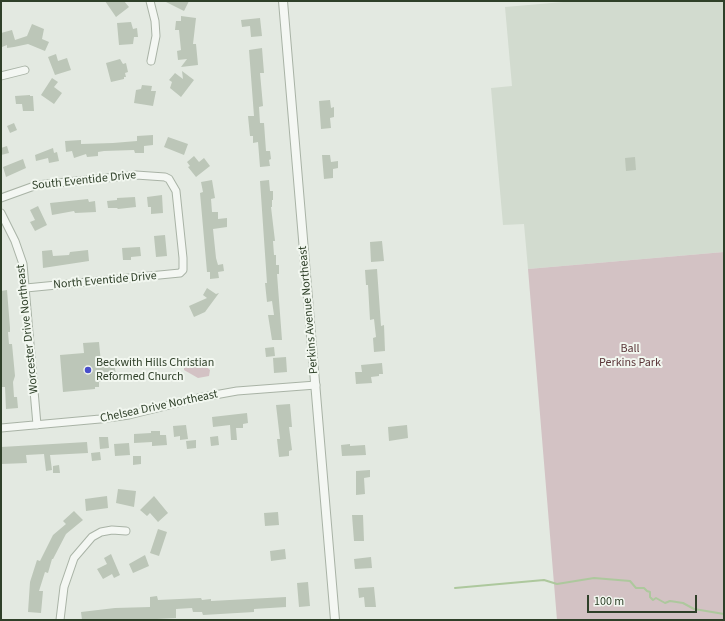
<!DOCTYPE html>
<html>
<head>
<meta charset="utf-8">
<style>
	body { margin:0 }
	#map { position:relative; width:725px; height:621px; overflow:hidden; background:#e3e9e1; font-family:"Source Sans 3",sans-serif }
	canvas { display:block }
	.frame { position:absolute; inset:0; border:2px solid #2f4029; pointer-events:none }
	.scale { position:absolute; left:587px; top:595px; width:110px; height:18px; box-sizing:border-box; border:2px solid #2f4029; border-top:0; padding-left:5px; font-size:12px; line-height:14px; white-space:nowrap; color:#2f4029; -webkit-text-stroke:3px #f2f7f0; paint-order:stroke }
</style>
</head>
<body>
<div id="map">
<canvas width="725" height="621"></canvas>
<div class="frame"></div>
<div class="scale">100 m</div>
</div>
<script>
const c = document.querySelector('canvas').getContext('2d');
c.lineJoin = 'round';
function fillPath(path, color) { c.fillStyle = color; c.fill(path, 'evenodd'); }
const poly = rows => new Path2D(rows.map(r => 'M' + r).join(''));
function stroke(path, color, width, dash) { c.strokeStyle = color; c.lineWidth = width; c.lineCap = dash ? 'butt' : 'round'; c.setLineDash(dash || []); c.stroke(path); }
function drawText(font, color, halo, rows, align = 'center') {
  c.font = font + ' "Source Sans 3",sans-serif'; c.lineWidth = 4; c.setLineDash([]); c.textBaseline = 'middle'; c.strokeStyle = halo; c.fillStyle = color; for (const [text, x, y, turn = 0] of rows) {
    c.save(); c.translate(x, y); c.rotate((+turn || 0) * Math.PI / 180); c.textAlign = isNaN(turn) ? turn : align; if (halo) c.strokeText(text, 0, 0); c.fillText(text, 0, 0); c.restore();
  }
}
fillPath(poly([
	[575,1,724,1,724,252,528,269,524,224,503,225,491,88,512,86,505,7]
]), '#d2dbcf');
fillPath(poly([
	[724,252,724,620,557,620,528,269],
	[189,359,200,361,204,364,210,370,209,376,198,378,184,370,184,363]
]), '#d3c2c4');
stroke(poly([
	[455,588,544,580,557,584,594,578,630,581,636,588,644,588,647,591,650,592,650,597,653,600,656,598,665,603,670,601,683,603,694,609,724,614]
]), '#adc89d', 2);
fillPath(poly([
	[105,1,124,1,129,7,116,17],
	[164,1,189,1,184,11],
	[181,16,196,18,193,44,196,44,198,65,181,67,187,59,178,60,177,51,181,50,179,30,175,30,176,21,181,21],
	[260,18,262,36,251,37,250,26,242,27,241,20],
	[131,22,133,29,137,28,138,37,134,37,133,44,119,45,117,23],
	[32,24,44,29,42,39,49,42,45,51,28,44,14,47,7,48,7,45,2,47,1,33,12,30,15,40,27,36],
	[262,48,264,73,260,73,263,106,259,107,260,123,264,123,266,151,270,151,271,159,269,160,270,166,260,167,258,142,253,143,253,136,250,136,248,116,254,116,249,50],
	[56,54,58,61,67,58,71,70,55,75,48,57],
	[120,59,123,64,126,63,128,72,125,73,126,77,124,77,124,79,111,82,106,63],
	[182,71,194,80,181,97,170,88,172,82,169,80,175,73,183,79],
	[52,78,58,82,54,87,62,93,54,104,41,95],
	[142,85,152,86,151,91,156,91,153,106,134,103,136,90,141,89],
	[30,95,30,96,33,96,34,111,23,111,22,104,16,104,15,96],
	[330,100,331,108,334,107,334,117,330,118,331,128,321,129,319,101],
	[14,123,17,130,10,133,7,126],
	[153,135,153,145,144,146,144,153,135,153,134,150,104,151,98,152,98,156,87,157,86,154,74,158,72,151,66,152,65,141,81,140,81,144,113,143,137,141,137,136],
	[168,137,188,144,184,155,164,147],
	[7,146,9,153,1,155,1,148],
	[53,148,54,153,57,152,59,161,49,163,48,158,36,161,35,155],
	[322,155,330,155,331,162,338,161,338,168,333,169,333,178,324,179],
	[194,156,199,162,204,158,210,166,196,177,188,167,190,166,187,162],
	[635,157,636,170,626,171,625,158],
	[23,159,26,168,6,177,3,167],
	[212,180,215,198,211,199,212,212,218,212,218,219,227,218,227,227,213,229,216,258,218,265,223,264,224,271,218,272,219,278,210,279,210,272,207,272,200,193,203,192,201,182],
	[269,180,270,191,273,191,273,200,272,200,272,207,271,207,275,241,273,241,274,255,276,255,276,265,279,265,279,274,277,274,282,340,272,340,268,315,274,315,272,301,267,302,265,283,267,283,260,181],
	[162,195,163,213,151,214,151,207,148,207,147,197],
	[135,197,136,207,118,209,117,208,108,208,107,201,117,200,117,198],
	[88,199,89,202,95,201,96,212,75,213,74,211,52,215,50,203],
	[38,206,47,225,35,231,30,222,35,220,30,210],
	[165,235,167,256,156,257,154,236],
	[382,241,384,261,371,262,370,242],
	[140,247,141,256,131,257,131,260,123,260,122,248],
	[52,250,53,256,69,255,70,252,88,250,89,261,43,268,42,251],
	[377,269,381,326,384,325,385,351,374,352,373,338,376,337,374,319,370,320,368,285,366,285,365,270],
	[207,288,216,294,219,293,205,312,194,317,189,306,207,298,203,295],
	[7,290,10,328,10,332,8,332,9,344,12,344,15,376,13,382,14,397,17,397,18,408,6,409,5,387,2,387,1,372,1,291],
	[99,342,101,363,114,362,116,375,101,376,102,382,99,382,99,387,95,387,95,389,63,392,60,355,84,353,83,343],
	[274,347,275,356,266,357,265,348],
	[286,357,287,372,274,373,273,358],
	[382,363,383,374,379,374,379,376,371,377,372,383,356,384,355,372,362,372,361,365],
	[290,404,292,427,289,427,292,450,289,451,289,456,279,457,277,439,280,439,276,405],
	[247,413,248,423,243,424,243,428,236,428,237,440,231,440,230,425,213,427,212,417],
	[186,425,188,439,180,440,180,436,174,437,173,426],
	[407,425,408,438,389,441,388,427],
	[151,431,160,431,160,435,166,435,167,445,152,446,152,442,134,443,134,434,151,433],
	[218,436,219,445,211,446,210,437],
	[99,437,108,437,109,448,100,449],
	[196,440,196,448,187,449,186,441],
	[87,442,88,453,50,455,52,470,46,471,44,454,26,455,27,463,1,464,1,447],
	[129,443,130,455,115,456,114,444],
	[350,444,350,446,365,445,366,455,342,456,341,445],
	[100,452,101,460,92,461,91,453],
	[133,456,141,456,141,464,133,465],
	[59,465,60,473,53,473,53,466],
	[370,470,370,477,364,478,365,494,356,495,356,471],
	[118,489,136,491,134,507,116,503],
	[107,496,108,508,86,511,85,499],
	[154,496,168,513,158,522,150,513,147,516,140,510],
	[74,511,83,520,66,534,53,559,52,559,48,573,45,572,39,591,43,591,41,613,28,612,30,582,37,560,40,561,53,535,66,524,63,521],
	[278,512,279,525,265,526,264,513],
	[352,515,363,515,364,541,354,541],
	[158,529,167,532,159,556,150,553],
	[285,549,286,559,271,561,270,551],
	[111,554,120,575,114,578,112,574,103,579,97,569,107,564,104,558],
	[145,555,149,566,133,573,129,564],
	[371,557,372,568,355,569,354,559],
	[308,582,310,606,299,607,297,583],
	[374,587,376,607,365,607,364,597,359,598,358,588],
	[157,596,158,600,201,598,202,600,211,599,211,601,286,597,286,607,254,609,254,612,203,615,202,612,193,612,192,608,176,609,176,618,138,620,82,620,81,612,115,608,150,607,150,597]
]), '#bcc6b8');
const minor = poly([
	[150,1,155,21,156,36,151,61],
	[1,76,25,70],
	[1,198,37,185,136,175,165,177,169,179,176,191,183,258,183,270,180,273,26,288],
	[1,213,15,241,23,264,37,425],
	[1,428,100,419,129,415,198,398,237,391,316,385],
	[60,620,64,587,74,558,92,537,101,532,112,530,126,531]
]);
const tertiary = poly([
	[283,1,335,620]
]);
stroke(minor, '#a9b3a6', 9);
stroke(tertiary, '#a9b3a6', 10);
stroke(minor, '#f4f7f3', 7);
stroke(tertiary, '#f4f7f3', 8);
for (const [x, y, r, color] of [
	[88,370,4,"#494ecb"]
]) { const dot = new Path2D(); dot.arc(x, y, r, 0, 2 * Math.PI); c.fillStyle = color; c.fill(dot); stroke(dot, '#f2f7f0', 1.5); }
drawText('12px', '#2f4029', '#f2f7f0', [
	["South Eventide Drive",84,181,-6],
	["North Eventide Drive",105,281,-5],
	["Perkins Avenue Northeast",309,310,-95],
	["Worcester Drive Northeast",28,329,-96],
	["Chelsea Drive Northeast",159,407,-12]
]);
drawText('12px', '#5c373a', '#f2f7f0', [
	["Ball",630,349],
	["Perkins Park",630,363]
]);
drawText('12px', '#2f4029', '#f2f7f0', [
	["Beckwith Hills Christian",96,363],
	["Reformed Church",96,377]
], 'left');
</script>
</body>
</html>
